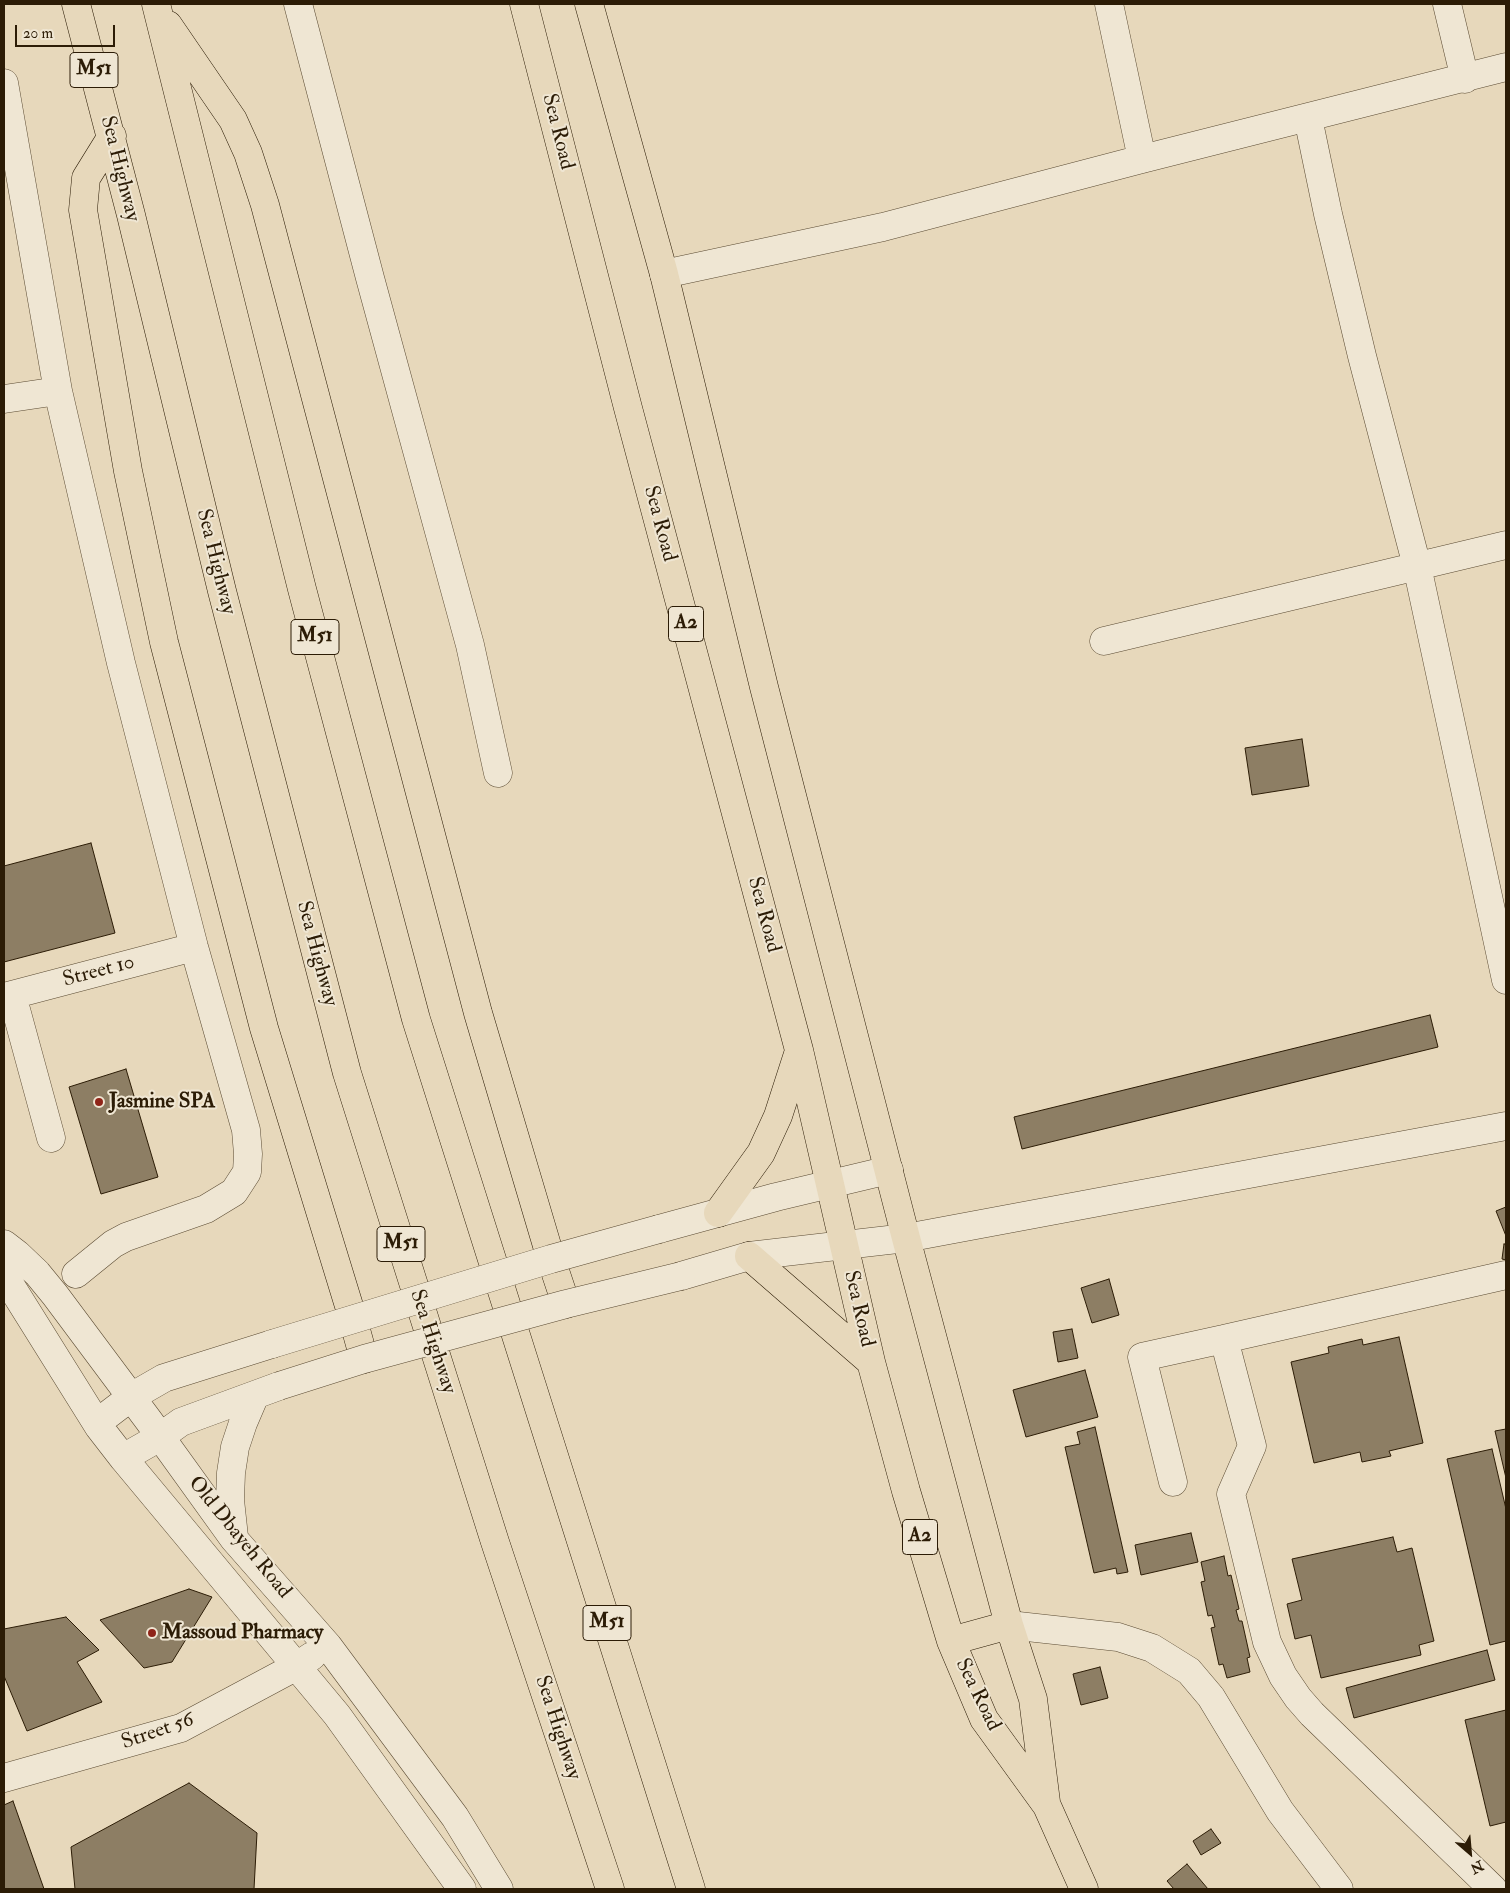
<!DOCTYPE html>
<html>
<head>
<meta charset="utf-8">
<style>
	body { margin:0 }
	#map { position:relative; width:1510px; height:1893px; overflow:hidden; background:#e7d8bb; font-family:"IM FELL Double Pica",serif }
	canvas { display:block }
	.frame { position:absolute; inset:0; border:5px solid #2c1c06; pointer-events:none }
	.north { position:absolute; left:1445px; top:1828px; width:50px; height:50px; -webkit-text-stroke:4px #efe6d3; paint-order:stroke; rotate:153deg; font-size:14px; font-weight:700; line-height:20px; text-align:center; color:#2c1c06 }
	.north::after { content:''; display:block; margin:auto; width:18px; height:22px; background:#2c1c06; clip-path:polygon(50% 0,100% 100%,50% 72%,0 100%) }
	.scale { position:absolute; left:15px; top:25px; width:100px; height:22px; box-sizing:border-box; border:2px solid #2c1c06; border-top:0; padding-left:6px; font-size:15px; line-height:18px; white-space:nowrap; color:#2c1c06; -webkit-text-stroke:4px #efe6d3; paint-order:stroke }
</style>
</head>
<body>
<div id="map">
<canvas width="1510" height="1893"></canvas>
<div class="frame"></div>
<div class="north">N</div>
<div class="scale">20 m</div>
</div>
<script>
const c = document.querySelector('canvas').getContext('2d');
c.lineJoin = 'round';
function fillPath(path, color) { c.fillStyle = color; c.fill(path, 'evenodd'); }
const poly = rows => new Path2D(rows.map(r => 'M' + r).join(''));
function stroke(path, color, width, dash) { c.strokeStyle = color; c.lineWidth = width; c.lineCap = dash ? 'butt' : 'round'; c.setLineDash(dash || []); c.stroke(path); }
function drawText(font, color, halo, rows, align = 'center') {
  c.font = font + ' "IM FELL Double Pica",serif'; c.lineWidth = 4; c.setLineDash([]); c.textBaseline = 'middle'; c.strokeStyle = halo; c.fillStyle = color; for (const [text, x, y, turn = 0] of rows) {
    c.save(); c.translate(x, y); c.rotate((+turn || 0) * Math.PI / 180); c.textAlign = isNaN(turn) ? turn : align; if (halo) c.strokeText(text, 0, 0); c.fillText(text, 0, 0); c.restore();
  }
}
const building = poly([
	[1302,739,1309,786,1252,795,1245,748,1302,739],
	[91,843,115,933,4,962,4,866,91,843],
	[1430,1015,1438,1047,1022,1149,1014,1117,1430,1015],
	[126,1069,158,1177,101,1194,69,1087,126,1069],
	[1506,1207,1506,1236,1496,1211,1506,1207],
	[1504,1244,1506,1244,1506,1260,1502,1259,1504,1244],
	[1109,1279,1119,1315,1092,1323,1081,1288,1109,1279],
	[1072,1329,1078,1358,1058,1362,1053,1332,1072,1329],
	[1399,1337,1423,1443,1389,1451,1391,1456,1362,1462,1360,1452,1314,1463,1291,1362,1329,1353,1328,1347,1362,1339,1363,1345,1399,1337],
	[1085,1370,1098,1417,1026,1437,1013,1390,1085,1370],
	[1095,1427,1128,1572,1117,1574,1116,1568,1094,1573,1065,1447,1080,1444,1077,1432,1095,1427],
	[1506,1429,1506,1478,1495,1431,1506,1429],
	[1492,1449,1506,1509,1506,1641,1490,1645,1447,1459,1492,1449],
	[1191,1533,1198,1562,1141,1575,1135,1545,1191,1533],
	[1393,1537,1397,1552,1412,1548,1434,1641,1419,1645,1421,1655,1321,1678,1311,1635,1295,1639,1287,1604,1302,1600,1292,1559,1393,1537],
	[1224,1556,1228,1576,1231,1575,1239,1609,1236,1610,1239,1621,1242,1621,1250,1657,1247,1658,1250,1672,1227,1678,1223,1664,1219,1665,1211,1628,1215,1627,1212,1615,1208,1616,1201,1582,1205,1581,1201,1562,1224,1556],
	[189,1589,212,1597,172,1662,144,1668,100,1620,189,1589],
	[66,1617,99,1650,77,1662,102,1702,27,1731,4,1676,4,1629,66,1617],
	[1487,1650,1495,1680,1354,1718,1346,1688,1487,1650],
	[1100,1667,1108,1698,1081,1705,1073,1674,1100,1667],
	[1506,1710,1506,1822,1490,1826,1465,1720,1506,1710],
	[189,1783,257,1833,254,1889,75,1889,71,1847,189,1783],
	[13,1801,44,1889,4,1889,4,1805,13,1801],
	[1211,1829,1221,1843,1201,1855,1193,1841,1211,1829],
	[1187,1864,1208,1889,1174,1889,1167,1881,1187,1864]
]);
fillPath(building, '#8d7e64');
stroke(building, '#2c1c06', 1);
const minor = poly([
	[298,4,370,278,470,645,498,773],
	[1109,4,1142,159],
	[1447,4,1465,79],
	[4,83,58,391,121,663,194,947,246,1130,248,1154,247,1172,234,1192,206,1209,126,1237,113,1244,76,1274],
	[1308,118,1328,214,1362,356,1417,566,1506,980],
	[664,274,883,227,1142,159,1506,67],
	[4,399,58,391],
	[1104,641,1506,545],
	[12,995,51,1138],
	[4,997,194,947],
	[659,1229,776,1197,889,1170],
	[4,1244,17,1254,37,1273,55,1295,149,1421,234,1539,328,1646,455,1817,499,1889],
	[4,1272,9,1283,99,1427,123,1458,337,1715,462,1889],
	[681,1276,749,1256,906,1238,1506,1126],
	[97,1423,131,1397,164,1378,272,1344],
	[123,1458,160,1437,181,1422,279,1386],
	[1173,1482,1142,1357,1224,1339],
	[234,1537,230,1500,231,1473,235,1447,243,1423,255,1395],
	[1009,1625,1118,1637,1152,1648,1189,1671,1211,1697,1280,1811,1339,1889],
	[4,1778,181,1728,297,1666,312,1656],
	[1493,1889,1312,1714,1298,1698,1283,1676,1267,1642,1231,1494,1252,1446,1224,1339,1506,1275]
]);
const highway = poly([
	[76,4,131,215,222,591,347,1073,495,1542,610,1889],
	[156,4,302,589,416,1019,691,1889],
	[524,4,628,408,799,1050,871,1362,906,1491,951,1641,984,1719,1047,1806,1084,1889],
	[589,4,664,274,764,687,906,1238,1009,1625,1033,1699,1046,1802],
	[168,25,233,120,248,153,265,205,478,1013,551,1259,566,1304],
	[112,136,86,178,83,210,128,471,164,642,264,1028,353,1319,364,1359],
	[718,1213,761,1153,778,1116,799,1051],
	[749,1256,871,1362],
	[951,1641,1009,1625]
]);
stroke(minor, '#5b4b33', 29);
stroke(highway, '#2c1c06', 29);
stroke(minor, '#efe6d3', 28);
stroke(highway, '#e7d8bb', 28);
const minorBridge = poly([
	[272,1344,551,1259,659,1229],
	[279,1386,364,1359,566,1304,681,1276]
]);
stroke(minorBridge, '#5b4b33', 29, []);
stroke(minorBridge, '#efe6d3', 28);
for (const [x, y, r, color] of [
	[99,1102,5,"#8f2418"],
	[152,1633,5,"#8f2418"]
]) { const dot = new Path2D(); dot.arc(x, y, r, 0, 2 * Math.PI); c.fillStyle = color; c.fill(dot); stroke(dot, '#efe6d3', 2); }
for (const [x, y, w] of [
	[94,70,48],
	[686,624,35],
	[315,637,48],
	[401,1244,48],
	[920,1537,35],
	[607,1623,48]
]) { const box = new Path2D(); box.roundRect(x - w / 2, y - 17.5, w, 35, 4); c.fillStyle = '#efe6d3'; c.fill(box); stroke(box, '#2c1c06', 1); }
drawText('bold 20px', '#2c1c06', null, [
	["M51",94,70],
	["A2",686,624],
	["M51",315,637],
	["M51",401,1244],
	["A2",920,1537],
	["M51",607,1623]
]);
drawText('21px', '#2c1c06', '#efe6d3', [
	["Sea Road",557,132,76],
	["Sea Highway",119,169,76],
	["Sea Road",659,524,75],
	["Sea Highway",215,562,76],
	["Sea Road",763,915,75],
	["Sea Highway",316,954,75],
	["Street 10",99,972,-15],
	["Sea Road",858,1309,77],
	["Sea Highway",432,1342,72],
	["Old Dbayeh Road",239,1538,51],
	["Sea Road",977,1695,64],
	["Sea Highway",557,1728,72],
	["Street 56",158,1732,-19]
]);
drawText('bold 21px', '#2c1c06', '#efe6d3', [
	["Jasmine SPA",109,1102],
	["Massoud Pharmacy",162,1633]
], 'left');
</script>
</body>
</html>
